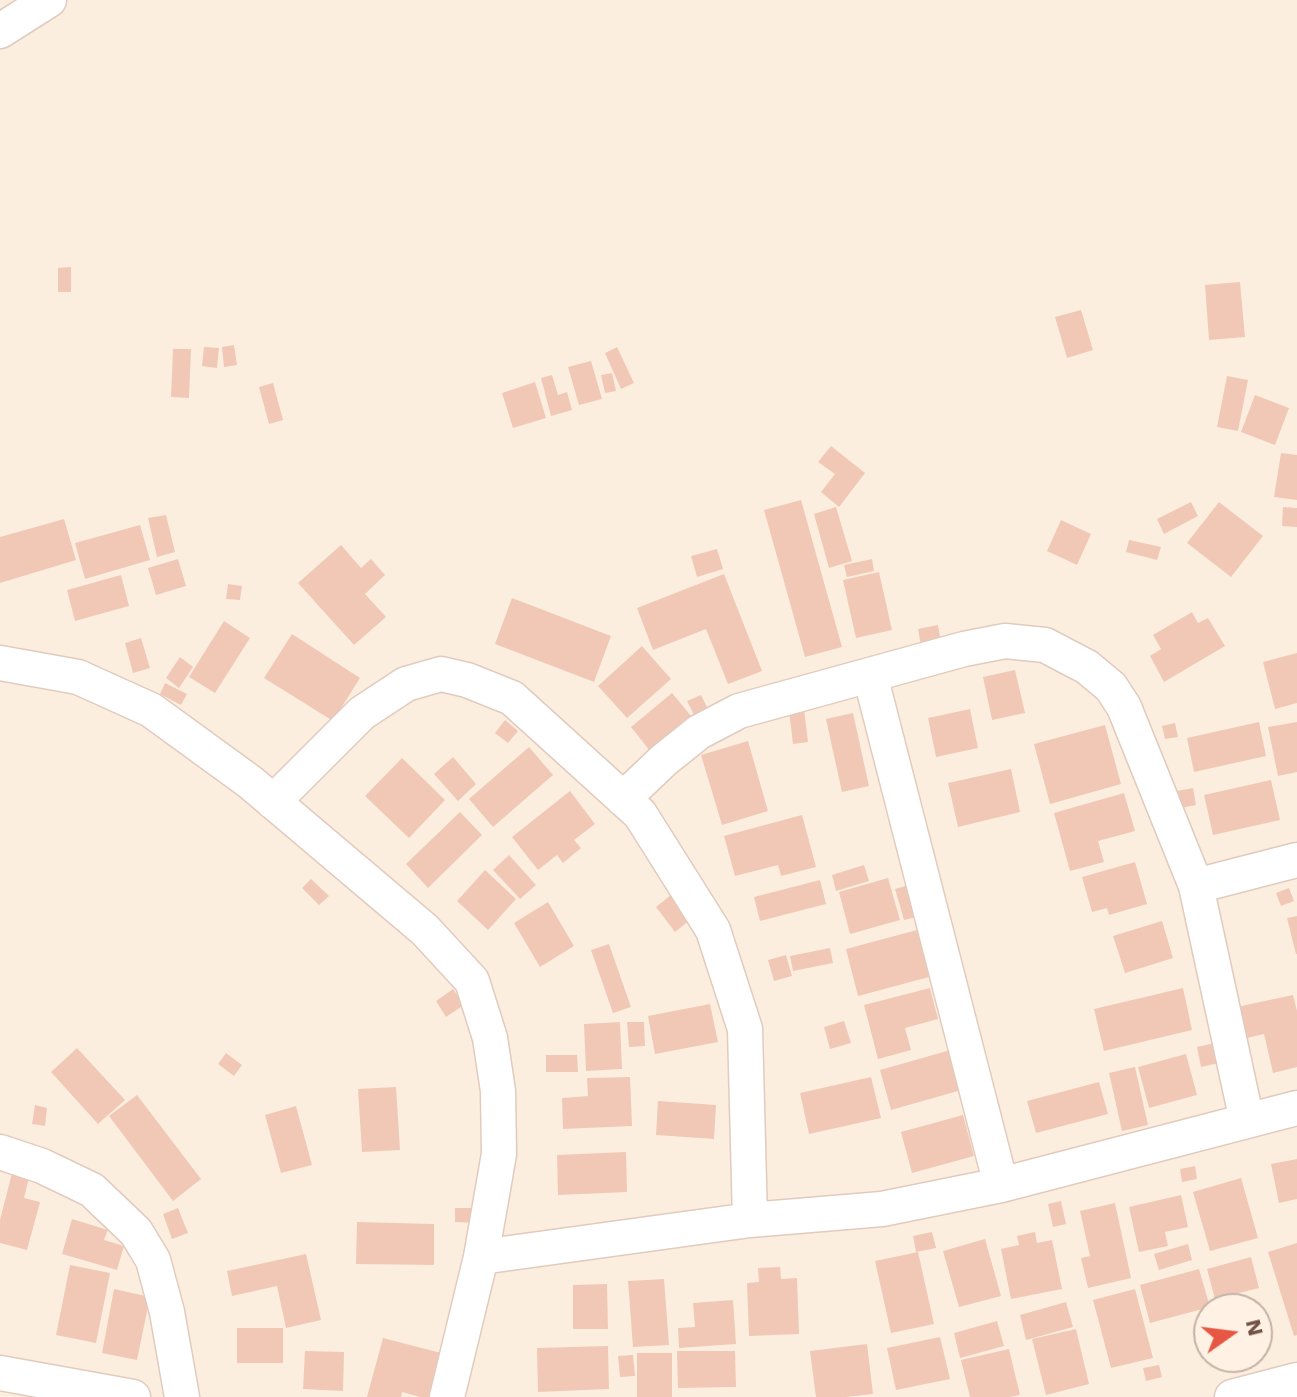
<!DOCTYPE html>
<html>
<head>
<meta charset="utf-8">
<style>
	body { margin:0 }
	#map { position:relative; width:1297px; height:1397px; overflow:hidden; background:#fceedf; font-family:"Work Sans",sans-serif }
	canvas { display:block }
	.north { position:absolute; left:1193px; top:1293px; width:80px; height:80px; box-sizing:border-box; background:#fff2e5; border:2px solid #c6b2a6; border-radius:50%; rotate:76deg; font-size:22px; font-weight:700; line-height:32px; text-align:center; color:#715247 }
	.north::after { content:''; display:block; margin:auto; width:28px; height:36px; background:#e75743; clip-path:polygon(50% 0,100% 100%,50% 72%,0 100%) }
</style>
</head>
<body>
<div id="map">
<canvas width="1297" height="1397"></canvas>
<div class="north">N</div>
</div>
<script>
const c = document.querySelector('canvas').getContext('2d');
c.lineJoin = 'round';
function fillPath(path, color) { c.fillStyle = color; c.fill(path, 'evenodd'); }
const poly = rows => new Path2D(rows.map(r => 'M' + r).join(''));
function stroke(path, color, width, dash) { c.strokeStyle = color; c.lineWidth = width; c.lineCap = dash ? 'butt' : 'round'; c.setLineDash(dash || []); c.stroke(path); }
fillPath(poly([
	[71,267,71,292,58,292,58,268],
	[1240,282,1245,337,1209,340,1205,285],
	[1081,310,1093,350,1067,358,1055,317],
	[234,345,237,365,224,367,222,347],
	[204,347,219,348,217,368,202,366],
	[617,347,634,383,621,389,605,353],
	[173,349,191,349,189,398,171,397],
	[591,361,602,399,579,405,568,367],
	[612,373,616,391,605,393,601,375],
	[552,375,558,395,567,392,572,410,551,416,541,378],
	[1227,376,1248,380,1238,431,1217,427],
	[535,382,546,418,513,428,502,393],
	[273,383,283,420,269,424,259,387],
	[1255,395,1289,408,1275,445,1241,432],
	[831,446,865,473,839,507,821,492,835,474,818,462],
	[1281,453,1297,455,1297,500,1274,497],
	[801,500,842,647,805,657,764,510],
	[1191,502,1198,516,1164,534,1157,519],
	[1219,502,1263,536,1231,577,1187,543],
	[836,507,852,561,829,568,814,514],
	[1283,507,1297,508,1297,527,1282,526],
	[166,515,175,552,157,557,148,518],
	[64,519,76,560,0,583,0,537],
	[1061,520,1091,534,1077,565,1047,551],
	[140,525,150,560,85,579,75,543],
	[1129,540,1161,547,1157,560,1126,552],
	[341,545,361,568,371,559,385,575,365,594,386,617,354,645,298,583],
	[717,549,723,569,697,577,691,556],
	[178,559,186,586,156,595,148,568],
	[872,559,874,571,847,577,844,565],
	[879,572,892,630,856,638,843,580],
	[724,574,762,671,728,684,706,629,653,650,637,608],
	[121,575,129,606,75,621,67,590],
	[228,584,242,586,240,600,226,599],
	[512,598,611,636,594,682,495,644],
	[1192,612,1198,623,1208,618,1225,646,1164,682,1150,656,1161,649,1153,635],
	[224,621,250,638,215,693,189,677],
	[938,625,941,643,921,646,918,629],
	[292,634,360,678,333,721,264,678],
	[141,638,150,668,133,673,125,643],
	[642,646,671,679,627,718,598,686],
	[1297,653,1297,703,1275,709,1263,662],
	[180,657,193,667,179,688,166,678],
	[1015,670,1025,713,992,720,983,677],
	[165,683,187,694,181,705,160,694],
	[672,693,692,717,650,751,631,727],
	[701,695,709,711,695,717,687,701],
	[804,709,808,742,793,744,789,711],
	[970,709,978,748,936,757,928,718],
	[853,713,869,786,842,792,826,719],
	[505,720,518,731,508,743,495,733],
	[1259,722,1266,756,1194,772,1187,738],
	[1297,722,1297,772,1278,776,1268,727],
	[1175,723,1178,737,1165,739,1162,726],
	[1105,725,1121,784,1050,804,1034,744],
	[748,741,768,811,722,825,701,755],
	[529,747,553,775,493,827,469,799],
	[453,757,476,784,458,801,434,774],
	[402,758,445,800,409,838,365,796],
	[1011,769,1020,812,958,827,948,783],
	[1271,780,1280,820,1213,835,1204,795],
	[1193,788,1196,805,1181,808,1177,791],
	[570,791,595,824,574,840,581,848,563,863,557,855,538,870,512,837],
	[1124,793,1135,831,1098,841,1104,862,1070,871,1054,813],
	[460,812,482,835,428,888,406,864],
	[802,815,816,867,781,876,778,865,735,876,724,836],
	[509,855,536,885,520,899,493,870],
	[1135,862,1147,904,1109,915,1107,908,1092,912,1082,877],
	[864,865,869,881,836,891,832,875],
	[485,870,516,899,488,930,457,901],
	[888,878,900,920,850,934,839,892],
	[311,879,329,896,319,905,302,888],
	[820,880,826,904,760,921,754,897],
	[912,884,921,916,904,920,895,889],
	[1289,888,1294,901,1281,906,1276,893],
	[671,895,690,920,675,932,656,907],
	[548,902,574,946,540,967,514,923],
	[1297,916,1297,954,1296,954,1287,918],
	[1162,921,1173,958,1125,973,1113,936],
	[917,930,929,977,858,996,846,949],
	[609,944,631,1007,613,1013,591,950],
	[830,948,833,963,793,971,790,956],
	[786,955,792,976,774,981,768,960],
	[930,988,938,1019,905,1028,911,1050,878,1059,864,1005],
	[1183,988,1192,1030,1104,1051,1094,1009],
	[453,989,464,1005,446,1017,436,1001],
	[1293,995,1297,1011,1297,1067,1273,1073,1264,1034,1239,1040,1232,1008],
	[710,1004,718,1042,655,1054,648,1016],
	[844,1021,851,1043,830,1049,824,1027],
	[620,1022,622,1069,586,1071,584,1024],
	[627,1022,644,1022,645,1046,629,1047],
	[1215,1043,1219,1063,1201,1067,1197,1047],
	[77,1048,125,1100,98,1124,51,1072],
	[954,1049,965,1089,891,1110,880,1070],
	[226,1053,242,1065,234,1076,218,1064],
	[1186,1054,1197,1095,1149,1108,1138,1067],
	[546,1055,577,1055,578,1072,546,1072],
	[1135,1067,1148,1125,1122,1131,1109,1073],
	[630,1077,632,1126,563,1129,562,1098,588,1096,587,1078],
	[871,1077,881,1118,809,1134,800,1093],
	[1099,1082,1108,1114,1036,1133,1027,1101],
	[396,1087,400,1150,362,1152,358,1089],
	[137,1095,201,1179,173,1201,109,1116],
	[658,1101,716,1105,714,1139,656,1135],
	[35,1105,47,1108,45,1126,32,1124],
	[296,1106,312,1165,281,1173,265,1115],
	[963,1115,974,1156,912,1173,901,1132],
	[626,1152,627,1192,558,1195,557,1155],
	[1297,1159,1297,1199,1279,1203,1271,1164],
	[1195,1166,1197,1179,1182,1182,1180,1169],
	[13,1169,30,1173,24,1198,40,1202,27,1250,0,1243,0,1220],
	[1241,1178,1258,1238,1210,1251,1193,1192],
	[1181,1195,1188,1227,1165,1232,1168,1246,1139,1252,1129,1207],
	[1061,1201,1066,1224,1053,1227,1048,1204],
	[1115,1203,1131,1278,1088,1288,1081,1258,1090,1256,1080,1211],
	[178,1208,188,1233,172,1239,163,1214],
	[455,1208,480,1208,480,1223,455,1222],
	[72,1219,108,1230,104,1240,124,1246,117,1270,62,1254],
	[357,1222,434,1224,434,1265,356,1264],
	[932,1232,936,1248,916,1252,913,1236],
	[1035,1232,1037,1243,1052,1240,1062,1289,1011,1299,1001,1249,1019,1245,1017,1236],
	[985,1239,1001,1296,959,1307,943,1251],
	[1297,1243,1297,1335,1294,1336,1268,1252],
	[1188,1244,1192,1260,1159,1270,1154,1254],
	[918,1252,934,1324,891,1333,875,1261],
	[306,1254,321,1320,286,1328,277,1286,232,1296,227,1271],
	[1251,1257,1259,1288,1215,1299,1207,1269],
	[70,1265,110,1273,96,1343,56,1335],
	[780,1267,781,1279,797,1278,799,1334,749,1336,747,1283,759,1282,758,1268],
	[1199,1269,1210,1307,1150,1323,1140,1285],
	[664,1279,669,1345,633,1347,628,1281],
	[607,1284,608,1329,573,1329,573,1285],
	[114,1289,150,1297,137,1360,102,1353],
	[1135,1289,1153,1358,1111,1368,1093,1300],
	[1255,1299,1257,1309,1221,1309,1221,1308],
	[733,1300,736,1344,679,1348,678,1328,695,1327,693,1303],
	[1066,1302,1073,1327,1026,1340,1020,1315],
	[997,1321,1004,1346,960,1358,954,1333],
	[237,1328,283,1328,283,1363,237,1363],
	[1076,1329,1089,1384,1046,1395,1032,1339],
	[940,1337,950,1379,896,1390,887,1348],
	[383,1338,441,1353,430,1397,420,1397,402,1392,401,1397,367,1397],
	[867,1344,873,1394,846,1397,816,1397,810,1351],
	[608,1346,609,1389,538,1392,537,1348],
	[1009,1349,1020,1395,1009,1397,970,1397,961,1360],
	[305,1351,344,1352,343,1391,303,1389],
	[677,1351,735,1351,736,1387,678,1388],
	[637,1353,672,1353,672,1397,637,1397],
	[633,1355,635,1376,620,1377,618,1356],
	[1159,1365,1162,1377,1146,1381,1143,1368]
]), '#f1c8b6');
const minor = poly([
	[0,31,49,0],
	[0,663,78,677,151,710,250,782,425,930,472,981,490,1038,498,1091,499,1154,481,1257,447,1397],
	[870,675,1001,1185],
	[623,799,664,760,699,732,739,711,964,649,1005,641,1045,645,1087,667,1111,687,1124,707,1196,886,1247,1121],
	[273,802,362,713,406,684,441,674,467,680,512,698,640,814,713,930,745,1029,750,1220],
	[1196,886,1297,860],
	[0,1152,42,1166,92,1190,136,1232,153,1260,167,1312,182,1397],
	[481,1257,750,1220,882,1209,1001,1185,1297,1108],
	[0,1373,133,1397],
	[1232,1397,1297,1380]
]);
stroke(minor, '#e1cbbe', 37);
stroke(minor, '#fff', 34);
</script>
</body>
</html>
